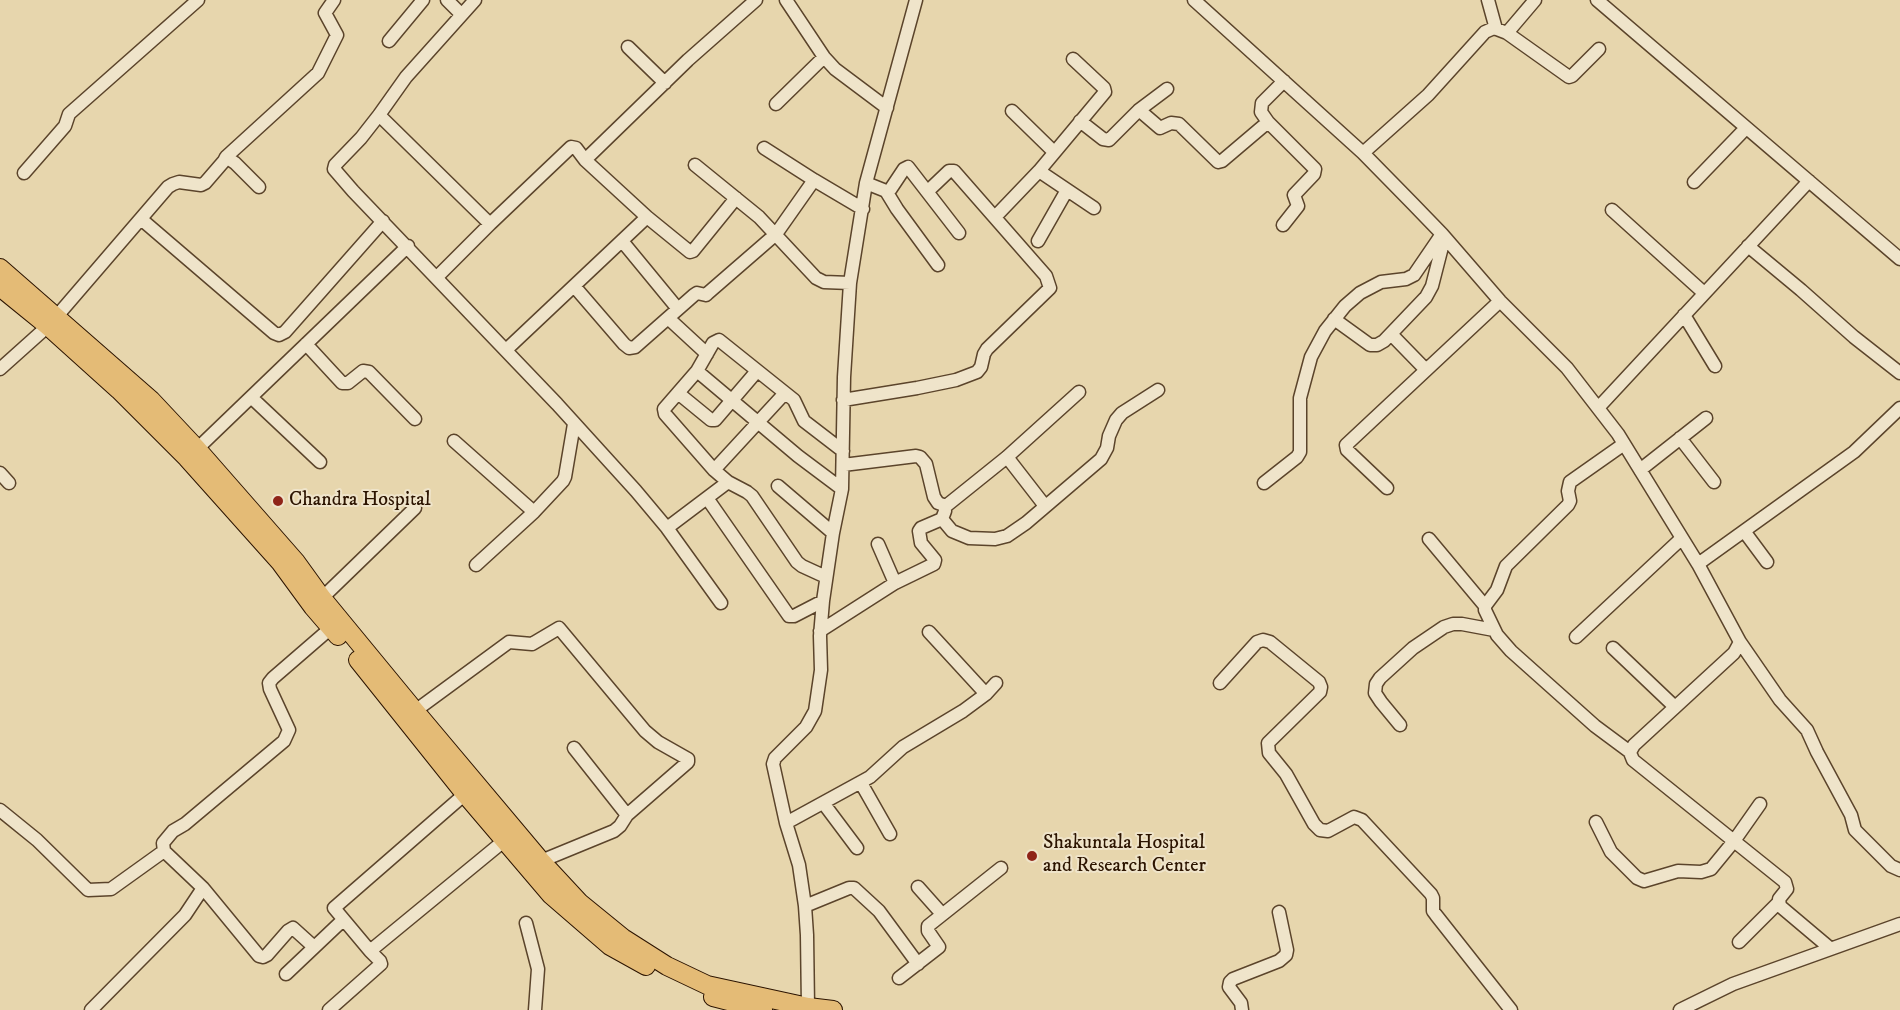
<!DOCTYPE html>
<html>
<head>
<meta charset="utf-8">
<style>
	body { margin:0 }
	canvas { display:block; background:#e7d6ad }
</style>
</head>
<body>
<canvas width="1900" height="1010"></canvas>
<script>
const c = document.querySelector('canvas').getContext('2d');
c.lineJoin = 'round';
const poly = rows => new Path2D(rows.map(r => 'M' + r).join(''));
function stroke(path, color, width, dash) { c.strokeStyle = color; c.lineWidth = width; c.lineCap = dash ? 'butt' : 'round'; c.setLineDash(dash || []); c.stroke(path); }
function drawText(font, color, halo, rows, align = 'center') {
  c.font = font + ' "IM FELL DW Pica",serif'; c.lineWidth = 4; c.setLineDash([]); c.textBaseline = 'middle'; c.strokeStyle = halo; c.fillStyle = color; for (const [text, x, y, turn = 0] of rows) {
    c.save(); c.translate(x, y); c.rotate((+turn || 0) * Math.PI / 180); c.textAlign = isNaN(turn) ? turn : align; if (halo) c.strokeText(text, 0, 0); c.fillText(text, 0, 0); c.restore();
  }
}
const minor = poly([
	[447,0,461,14],
	[475,0,406,77,379,115,361,138,335,165,334,169,353,191,557,404,636,491,667,528,721,603],
	[786,0,824,57,835,69,887,108],
	[1194,0,1363,153,1413,204,1442,234,1500,301,1567,368,1618,434,1698,564,1740,642,1734,653,1634,745,1630,752,1631,755,1633,760,1785,882,1787,889,1779,899,1780,906,1831,949],
	[1488,0,1496,29],
	[1597,0,1900,259],
	[1507,33,1569,77,1572,76,1599,49],
	[389,41,423,0],
	[628,47,665,83],
	[776,104,824,57],
	[1139,110,1160,128,1171,123,1179,124,1218,162,1222,161,1268,122],
	[1012,111,1054,152],
	[379,115,490,224],
	[1080,121,1103,139,1109,140,1139,110,1167,89],
	[764,148,814,180],
	[1363,153,1428,95,1485,32,1494,28,1507,33,1535,0],
	[226,157,318,73,337,35,325,13,334,0],
	[585,160,688,60,756,0],
	[695,165,759,217,816,278,824,282,850,283],
	[1039,171,1094,208],
	[24,173,65,126,69,114,198,0],
	[1694,182,1746,128],
	[866,183,886,191,890,190,904,169,908,167,959,233],
	[886,191,897,209,938,265],
	[1612,210,1704,293],
	[995,217,1039,171,1105,92,1104,88,1073,59],
	[141,219,274,333,279,335,285,332,383,221],
	[1283,225,1298,206,1294,195,1314,174,1315,169,1268,122,1261,112,1262,103,1284,81],
	[622,241,678,309],
	[1038,241,1067,190],
	[1748,246,1801,290,1854,337,1900,373],
	[437,277,490,224,571,147,576,148,585,160,647,217,690,252,693,251,736,198],
	[574,286,624,344,629,348,635,347,694,295,697,293,706,295,708,293,776,234,814,180,863,209],
	[1684,315,1715,366],
	[57,316,168,187,173,184,179,182,201,185,205,183,224,161,226,157,235,163,259,187],
	[668,318,707,354],
	[1334,319,1370,345,1377,345,1384,341,1426,297,1432,286,1442,247,1440,238],
	[1391,334,1426,370],
	[306,344,342,383,348,383,363,371,369,372,415,419],
	[506,350,647,217],
	[0,369,48,326],
	[697,371,798,456,842,489],
	[678,393,711,420,715,420,757,371],
	[252,398,320,462],
	[843,400,917,388,956,380,977,372,981,367,984,354,987,349,1050,288,1046,276,954,171,949,171,928,191],
	[1598,408,1809,181],
	[1680,438,1714,482],
	[454,441,534,512],
	[1624,444,1570,482,1568,491,1570,501,1568,505,1506,566,1497,590,1485,606,1485,610,1497,635,1511,651,1595,726,1630,752],
	[197,449,408,246],
	[1007,457,1045,506],
	[843,465,916,456,920,457,926,464,934,497,938,503,946,506,1007,457,1079,392],
	[714,470,785,393],
	[1640,470,1706,418],
	[0,473,9,483],
	[1264,483,1297,457,1300,452,1300,398,1311,357,1325,331,1345,306,1360,293,1381,282,1406,279,1414,275,1442,234],
	[778,486,833,533],
	[1387,488,1347,450,1346,445,1500,301],
	[707,498,789,616,794,616,823,601],
	[942,519,952,531,969,538,995,539,1007,536,1026,523,1101,459,1107,448,1109,436,1116,420,1122,413,1158,390],
	[667,528,728,482],
	[1744,531,1767,562],
	[1429,539,1485,606],
	[878,544,895,583],
	[1698,564,1854,452,1900,408],
	[476,565,534,512,563,481,565,477,574,424],
	[826,577,802,566,797,562,752,496,747,492,728,482,714,470,665,414,664,409,697,371,713,343,719,340,794,400,804,421,843,451],
	[322,598,415,508],
	[820,631,895,583,934,564,935,560,921,543,919,531,921,528,942,519,945,511],
	[929,632,986,694],
	[1576,637,1682,538],
	[1740,642,1780,700,1807,730,1817,752,1851,815,1855,830,1891,866,1900,870],
	[1613,648,1675,707],
	[1220,683,1257,642,1263,640,1270,642,1319,682,1321,687,1320,692,1268,743,1269,753,1286,774,1314,824,1320,830,1328,831,1354,817,1362,820,1431,894,1433,898,1433,911,1436,915,1511,1010],
	[415,711,509,642,532,644,559,628,645,731,658,742,688,759,688,762,627,815],
	[1400,725,1381,702,1375,693,1376,684,1380,678,1413,648,1444,627,1453,624,1462,624,1494,630],
	[861,783,890,834],
	[824,804,857,848],
	[0,810,37,840,88,890,111,889,164,851],
	[1596,822,1611,852,1637,878,1644,881,1678,871,1701,872,1711,869,1734,841,1760,804],
	[786,823,870,777,903,747,963,711,986,694,996,683],
	[541,861,614,831,620,826,627,815,574,748],
	[918,887,942,914],
	[805,906,849,888,854,888,879,911,918,964],
	[526,923,538,969,535,1010],
	[1739,942,1779,902],
	[314,947,293,928,288,931,267,955,263,957,259,956,203,888,164,851,163,843,173,831,185,824,284,741,289,730,270,689,269,683,273,678,332,627],
	[370,951,505,840],
	[286,974,343,920],
	[899,978,939,947,928,931,928,926,1001,868],
	[808,1007,807,935,805,906,799,865,786,823,773,764,775,758,806,727,815,711,821,670,820,636,823,601,833,533,842,489,844,377,850,283,866,183,916,0],
	[91,1010,185,915,203,888],
	[329,1010,381,964,380,961,370,951,334,908,465,794],
	[1242,1010,1241,1003,1229,987,1230,982,1233,979,1279,961,1286,955,1287,950,1279,912],
	[1680,1010,1733,984,1900,924]
]);
const highway = poly([
	[0,268,151,400,197,449,296,562,322,598,415,711,541,861,580,903,623,938,667,966,707,985,808,1007,833,1010],
	[0,287,48,326,119,390,187,458,280,562,313,607,338,636],
	[358,660,465,794,551,895,610,946,646,966],
	[713,997,763,1010]
]);
stroke(minor, '#5b442b', 15);
stroke(highway, '#2c1400', 20);
stroke(minor, '#efe4ca', 12);
stroke(highway, '#e4bb76', 18);
for (const [x, y, r, color] of [
	[278,501,6,"#8f2418"],
	[1032,856,6,"#8f2418"]
]) { const dot = new Path2D(); dot.arc(x, y, r, 0, 2 * Math.PI); c.fillStyle = color; c.fill(dot); stroke(dot, '#efe4ca', 2); }
drawText('20px', '#2c1400', '#efe4ca', [
	["Chandra Hospital",289,501],
	["Shakuntala Hospital",1043,844],
	["and Research Center",1043,867]
], 'left');
</script>
</body>
</html>
